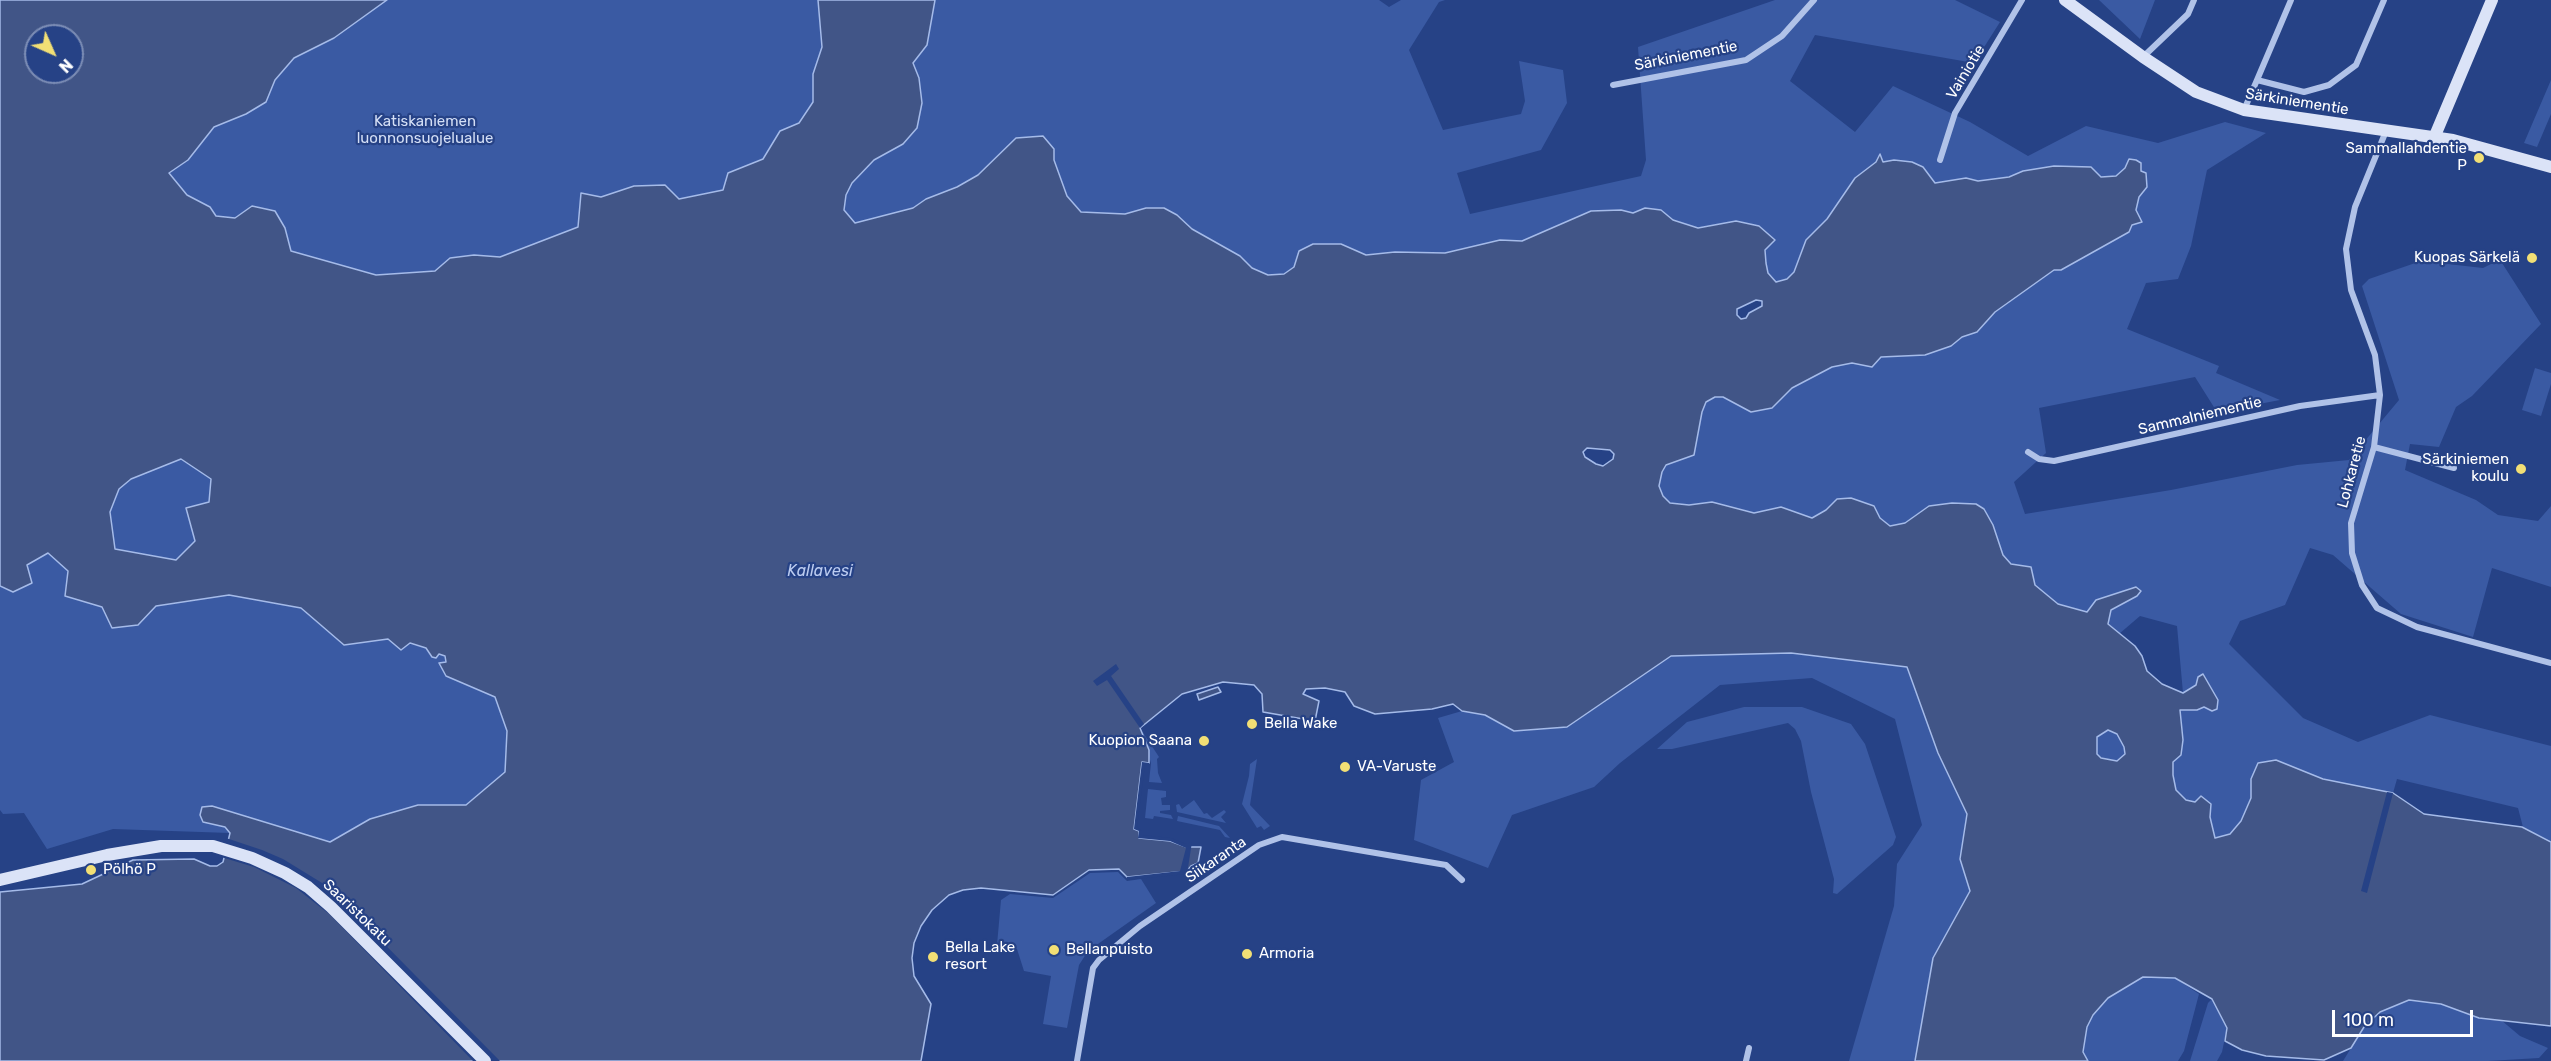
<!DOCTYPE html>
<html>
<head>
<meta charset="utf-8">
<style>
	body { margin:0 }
	#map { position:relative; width:2551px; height:1061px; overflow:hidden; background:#264286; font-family:Rubik,sans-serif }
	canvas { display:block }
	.north { position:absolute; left:24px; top:24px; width:60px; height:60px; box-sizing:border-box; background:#264286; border:2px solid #7d8eb6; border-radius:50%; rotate:135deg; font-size:16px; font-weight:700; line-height:24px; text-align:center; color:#fff }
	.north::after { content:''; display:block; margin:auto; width:21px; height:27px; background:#f2df75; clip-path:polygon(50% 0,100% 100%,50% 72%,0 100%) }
	.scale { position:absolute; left:2332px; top:1010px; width:141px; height:27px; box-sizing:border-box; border:3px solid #fff; border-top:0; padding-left:8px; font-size:18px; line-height:21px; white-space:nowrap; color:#fff; -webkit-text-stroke:4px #264286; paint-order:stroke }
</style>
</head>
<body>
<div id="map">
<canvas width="2551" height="1061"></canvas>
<div class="north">N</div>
<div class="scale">100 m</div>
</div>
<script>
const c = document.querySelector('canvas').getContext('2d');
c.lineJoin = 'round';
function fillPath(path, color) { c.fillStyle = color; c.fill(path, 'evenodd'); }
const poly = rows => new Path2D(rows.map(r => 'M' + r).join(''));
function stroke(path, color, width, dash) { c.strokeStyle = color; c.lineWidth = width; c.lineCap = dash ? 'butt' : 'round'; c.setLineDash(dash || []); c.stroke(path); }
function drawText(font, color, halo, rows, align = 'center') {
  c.font = font + ' Rubik,sans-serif'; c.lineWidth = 4.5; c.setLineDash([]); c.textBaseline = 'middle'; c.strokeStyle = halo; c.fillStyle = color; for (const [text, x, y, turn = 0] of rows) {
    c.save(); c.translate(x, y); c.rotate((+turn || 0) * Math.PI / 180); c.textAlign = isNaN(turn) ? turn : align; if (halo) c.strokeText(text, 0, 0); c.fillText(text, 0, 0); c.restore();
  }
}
fillPath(poly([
	[387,0,818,0,822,47,813,74,813,102,799,124,780,132,763,159,728,173,723,190,679,199,664,185,634,186,601,197,581,193,578,227,500,257,474,255,450,258,435,271,376,275,291,251,285,228,252,207,235,218,216,216,210,207,187,195,169,173,188,160,214,127,246,114,266,102,275,80,294,58,334,38],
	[935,0,1379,0,1389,7,1401,0,1445,0,1439,2,1409,50,1443,130,1521,114,1525,101,1519,61,1563,70,1567,103,1541,150,1457,173,1470,214,1641,176,1646,160,1638,47,1775,0,1955,0,2000,22,1974,63,1815,35,1790,81,1855,132,1893,86,1970,122,2028,156,2086,126,2158,143,2225,122,2266,133,2207,170,2191,246,2178,279,2146,283,2127,329,2219,366,2216,373,2280,400,2217,412,2195,377,2039,408,2046,453,2014,482,2025,514,2171,490,2297,465,2349,460,2399,400,2362,286,2369,279,2421,261,2483,268,2491,264,2502,263,2541,324,2472,396,2456,407,2439,447,2410,444,2405,470,2476,500,2498,515,2538,521,2551,506,2551,587,2492,568,2473,637,2401,614,2333,555,2310,548,2285,605,2240,621,2229,644,2303,718,2358,742,2430,715,2551,746,2551,842,2523,827,2518,808,2397,779,2393,793,2369,789,2323,779,2276,760,2251,779,2251,798,2241,821,2230,834,2215,838,2210,817,2195,802,2186,800,2176,790,2173,775,2173,762,2181,755,2183,740,2180,710,2197,710,2218,700,2209,684,2196,685,2183,693,2177,626,2140,616,2119,634,2108,624,2111,610,2137,596,2137,587,2096,600,2088,612,2058,604,2034,585,2031,567,2011,564,2003,555,1993,525,1984,509,1929,506,1905,523,1890,526,1880,518,1874,506,1837,499,1826,510,1812,518,1781,507,1754,513,1712,502,1689,505,1670,503,1663,496,1659,486,1662,472,1666,465,1694,455,1702,412,1706,402,1715,397,1723,397,1751,412,1772,408,1792,388,1832,367,1852,363,1872,367,1881,357,1951,346,1962,337,1977,332,1995,312,2054,270,2061,270,2129,232,2139,197,2147,187,2125,168,2116,176,2101,177,2091,167,2023,171,2009,177,1978,181,1966,178,1935,183,1930,176,1894,160,1883,162,1880,155,1876,162,1855,179,1827,219,1806,240,1794,272,1787,279,1776,282,1768,273,1766,263,1765,250,1774,240,1759,226,1737,221,1698,228,1673,220,1661,210,1645,208,1633,213,1621,210,1591,211,1522,241,1500,240,1445,253,1395,252,1366,255,1341,244,1299,251,1294,267,1284,274,1268,275,1252,268,1240,256,1192,229,1177,215,1146,208,1125,214,1081,212,1067,196,1054,160,1016,138,978,175,957,187,926,199,913,208,855,224,844,210,846,195,852,183,874,160,885,153,919,78,913,63,927,45],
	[2099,0,2155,0,2140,39],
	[2551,80,2551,114,2537,147,2524,143],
	[2535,368,2551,373,2551,384,2541,416,2522,410],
	[181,459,211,479,209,502,196,541,176,560,115,549,110,512,119,489,131,479],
	[48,553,68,571,65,596,102,607,138,625,156,606,229,595,301,608,344,645,388,639,426,648,432,657,439,654,445,656,447,662,440,663,446,676,495,697,507,731,505,772,466,805,418,805,370,819,330,842,212,806,203,822,226,827,230,833,113,829,47,849,24,813,3,814,0,810,0,586,13,592,27,565],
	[1791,653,1908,667,1938,753,1967,814,1960,859,1970,891,1933,958,1915,1061,1849,1061,1894,906,1897,864,1922,825,1895,719,1812,678,1720,685,1620,763,1594,787,1512,815,1488,868,1414,840,1421,780,1454,762,1438,718,1462,711,1485,715,1514,731,1567,727,1671,656],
	[1744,707,1802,707,1851,724,1865,744,1896,837,1893,845,1837,894,1833,893,1834,879,1811,792,1801,741,1795,729,1788,723,1672,749,1657,749,1687,722],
	[1140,728,1159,757,1157,759,1158,773,1162,783,1149,782,1151,763],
	[2108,729,2117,734,2124,747,2125,754,2117,761,2101,758,2097,754,2095,745,2097,737],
	[1257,759,1250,805,1270,826,1264,830,1261,826,1257,828,1242,804,1249,776,1250,764],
	[1148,789,1166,791,1166,797,1161,798,1162,805,1170,805,1170,810,1160,811,1160,813,1171,815,1173,819,1154,816,1153,819,1145,818],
	[1194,800,1204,814,1207,813,1212,818,1224,810,1226,812,1221,817,1226,823,1177,812,1176,805,1179,804,1182,809],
	[1178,816,1219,826,1230,838,1225,837,1220,830,1177,821],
	[1118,872,1127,881,1141,879,1156,903,1088,951,1079,965,1067,1028,1043,1024,1051,976,1024,971,1017,949,997,945,1001,900,1010,894,1053,898,1090,873],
	[2143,977,2175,978,2199,994,2184,1051,2178,1061,2088,1061,2083,1052,2087,1027,2093,1015,2108,998],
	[2212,999,2227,1028,2222,1052,2217,1061,2190,1061,2208,1003],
	[2409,1000,2441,1004,2479,1018,2501,1020,2520,1036,2548,1048,2539,1058,2488,1061,2343,1061,2364,1027,2380,1012]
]), '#3a5aa3');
const water = poly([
	[0,0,387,0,334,38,294,58,275,80,266,102,246,114,214,127,188,160,169,173,187,195,210,207,216,216,235,218,252,206,275,211,285,228,291,251,376,275,435,271,450,258,474,255,500,257,578,227,581,193,601,197,634,186,665,185,679,199,723,190,728,173,763,159,780,131,799,123,813,102,813,74,822,47,818,0,935,0,927,45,913,63,919,78,922,103,917,128,903,144,874,160,852,183,846,195,844,210,855,223,913,208,926,199,957,187,978,175,1016,138,1043,136,1054,149,1054,160,1067,196,1081,212,1125,214,1146,208,1164,208,1177,215,1192,229,1240,256,1252,268,1268,275,1284,274,1294,267,1299,251,1313,244,1341,244,1366,255,1395,252,1445,253,1500,240,1522,241,1591,211,1621,210,1633,213,1645,208,1661,210,1673,220,1698,228,1736,221,1759,226,1775,240,1765,250,1766,263,1768,273,1776,282,1787,279,1794,272,1806,240,1827,219,1855,178,1876,162,1880,154,1883,162,1894,160,1912,162,1923,167,1935,183,1966,178,1978,181,2009,177,2023,171,2054,166,2091,167,2101,177,2116,176,2125,168,2129,159,2136,160,2141,163,2141,171,2146,173,2147,187,2139,197,2136,210,2142,222,2132,225,2129,232,2061,270,2054,270,1995,312,1977,332,1962,337,1951,346,1925,355,1881,357,1872,367,1852,363,1832,367,1792,388,1772,408,1751,412,1723,397,1715,397,1706,402,1702,412,1694,455,1666,465,1662,472,1659,486,1663,496,1670,503,1689,505,1712,502,1754,513,1781,507,1812,518,1826,510,1837,499,1851,498,1874,506,1880,518,1890,526,1905,523,1929,506,1952,503,1976,504,1984,509,1993,525,2003,555,2011,564,2031,567,2035,585,2058,604,2087,612,2096,600,2136,587,2141,591,2137,596,2111,610,2108,624,2135,646,2142,656,2147,671,2162,684,2183,693,2196,685,2198,677,2203,674,2218,700,2217,709,2212,711,2204,707,2197,710,2180,710,2183,740,2181,755,2173,762,2173,775,2176,790,2186,800,2195,802,2201,796,2211,804,2210,817,2215,838,2230,834,2241,821,2251,798,2251,779,2258,763,2276,760,2323,779,2393,793,2424,814,2522,827,2551,842,2551,1026,2479,1018,2441,1004,2409,1000,2380,1012,2364,1027,2351,1048,2324,1060,2266,1056,2242,1050,2225,1041,2227,1028,2212,999,2175,978,2143,977,2108,998,2093,1015,2087,1027,2083,1052,2088,1061,1915,1061,1933,958,1970,891,1960,859,1967,814,1938,753,1907,667,1791,653,1671,656,1567,727,1514,731,1485,715,1462,711,1453,704,1432,709,1375,714,1354,706,1345,692,1325,688,1306,689,1303,694,1319,701,1315,721,1263,712,1262,694,1254,685,1223,682,1182,694,1140,728,1149,750,1149,763,1142,762,1134,829,1139,831,1139,838,1170,841,1186,847,1201,847,1198,863,1191,866,1187,871,1127,877,1119,869,1089,870,1053,895,981,888,963,890,949,895,932,910,921,926,914,943,912,958,914,976,931,1004,921,1061,0,1061,0,892,82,884,133,860,194,859,210,866,217,866,223,862,230,833,225,827,203,822,200,815,202,807,212,806,330,842,370,819,418,805,466,805,505,772,507,731,495,697,446,676,439,663,446,662,445,656,439,654,436,658,432,657,426,648,410,643,401,650,388,639,344,645,301,608,229,595,156,606,138,625,112,628,102,607,65,596,68,571,48,553,27,565,32,583,13,592,0,586,0,0],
	[36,36,72,36,72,72,36,72,36,36],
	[1756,300,1762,301,1762,306,1749,313,1746,318,1741,319,1737,315,1737,309,1756,300],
	[1587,448,1610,450,1614,454,1613,459,1603,466,1596,464,1585,457,1583,452,1587,448],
	[181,459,211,479,209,502,186,508,195,541,176,560,115,549,110,512,119,489,131,479,181,459],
	[2108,730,2117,734,2124,747,2125,754,2117,761,2101,758,2097,754,2097,737,2108,730],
	[1218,687,1221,692,1199,700,1197,694,1218,687]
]);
fillPath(water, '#415587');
stroke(water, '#a5bbe9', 1.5);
fillPath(poly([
	[1116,664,1119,669,1111,676,1144,724,1140,728,1107,680,1097,686,1093,681],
	[1142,762,1149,763,1149,766,1145,765,1137,827,1142,831,1142,835,1171,838,1186,844,1192,842,1187,874,1127,880,1127,877,1180,871,1186,848,1170,841,1138,838,1139,831,1134,829],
	[2387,792,2393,793,2367,893,2361,891],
	[226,838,262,850,283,859,327,886,500,1061,473,1061,329,914,296,888,254,867,221,857]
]), '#264286');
stroke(poly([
	[2143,57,2188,14,2194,0],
	[2257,80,2291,0],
	[1613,85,1746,60,1782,36,1814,0],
	[2244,110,2257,80,2304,92,2329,85,2356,65,2384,0],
	[2386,131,2355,207,2346,249,2351,290,2375,355,2380,395,2374,447,2351,523,2352,553,2362,585,2377,608,2417,627,2551,663],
	[1940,160,1955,113,2022,0],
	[2374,447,2454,468],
	[2028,452,2039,459,2054,461,2300,406,2380,395],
	[1077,1061,1093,968,1099,960,1140,926,1259,845,1282,837,1446,865,1462,880],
	[1746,1061,1749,1048]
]), '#b0c2e8', 6);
stroke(poly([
	[2065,0,2143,57,2196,92,2244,110,2453,140,2551,167],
	[2434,138,2492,0],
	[0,880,107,855,161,846,213,846,252,858,285,873,308,887,331,907,485,1061]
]), '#dbe3f7', 12);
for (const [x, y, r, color] of [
	[2479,158,6,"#f2df75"],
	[2532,258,6,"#f2df75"],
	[2521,469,6,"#f2df75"],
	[1252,724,6,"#f2df75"],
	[1204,741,6,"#f2df75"],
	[1345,767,6,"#f2df75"],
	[91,870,6,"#f2df75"],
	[1054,950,6,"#f2df75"],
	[1247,954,6,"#f2df75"],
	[933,957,6,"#f2df75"]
]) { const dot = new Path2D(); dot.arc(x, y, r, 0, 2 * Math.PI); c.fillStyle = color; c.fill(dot); stroke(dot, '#264286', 2); }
drawText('15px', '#fff', '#264286', [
	["Särkiniementie",1686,56,-11],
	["Vainiotie",1966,72,-59],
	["Särkiniementie",2297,102,9],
	["Sammalniementie",2200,416,-13],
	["Lohkaretie",2352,472,-75],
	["Siikaranta",1216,860,-34],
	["Saaristokatu",357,913,44]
]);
drawText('15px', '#d4dff6', '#264286', [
	["Katiskaniemen",425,122],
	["luonnonsuojelualue",425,139]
]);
drawText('15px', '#fff', '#264286', [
	["Sammallahdentie",2467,149,"right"],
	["P",2467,166,"right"],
	["Kuopas Särkelä",2520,258,"right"],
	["Särkiniemen",2509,460,"right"],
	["koulu",2509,477,"right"],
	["Bella Wake",1264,724],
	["Kuopion Saana",1192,741,"right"],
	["VA-Varuste",1357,767],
	["Pölhö P",103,870],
	["Bella Lake",945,948],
	["resort",945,965],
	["Bellanpuisto",1066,950],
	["Armoria",1259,954]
], 'left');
drawText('italic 16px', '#bcccf0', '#264286', [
	["Kallavesi",820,571]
]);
</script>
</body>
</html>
